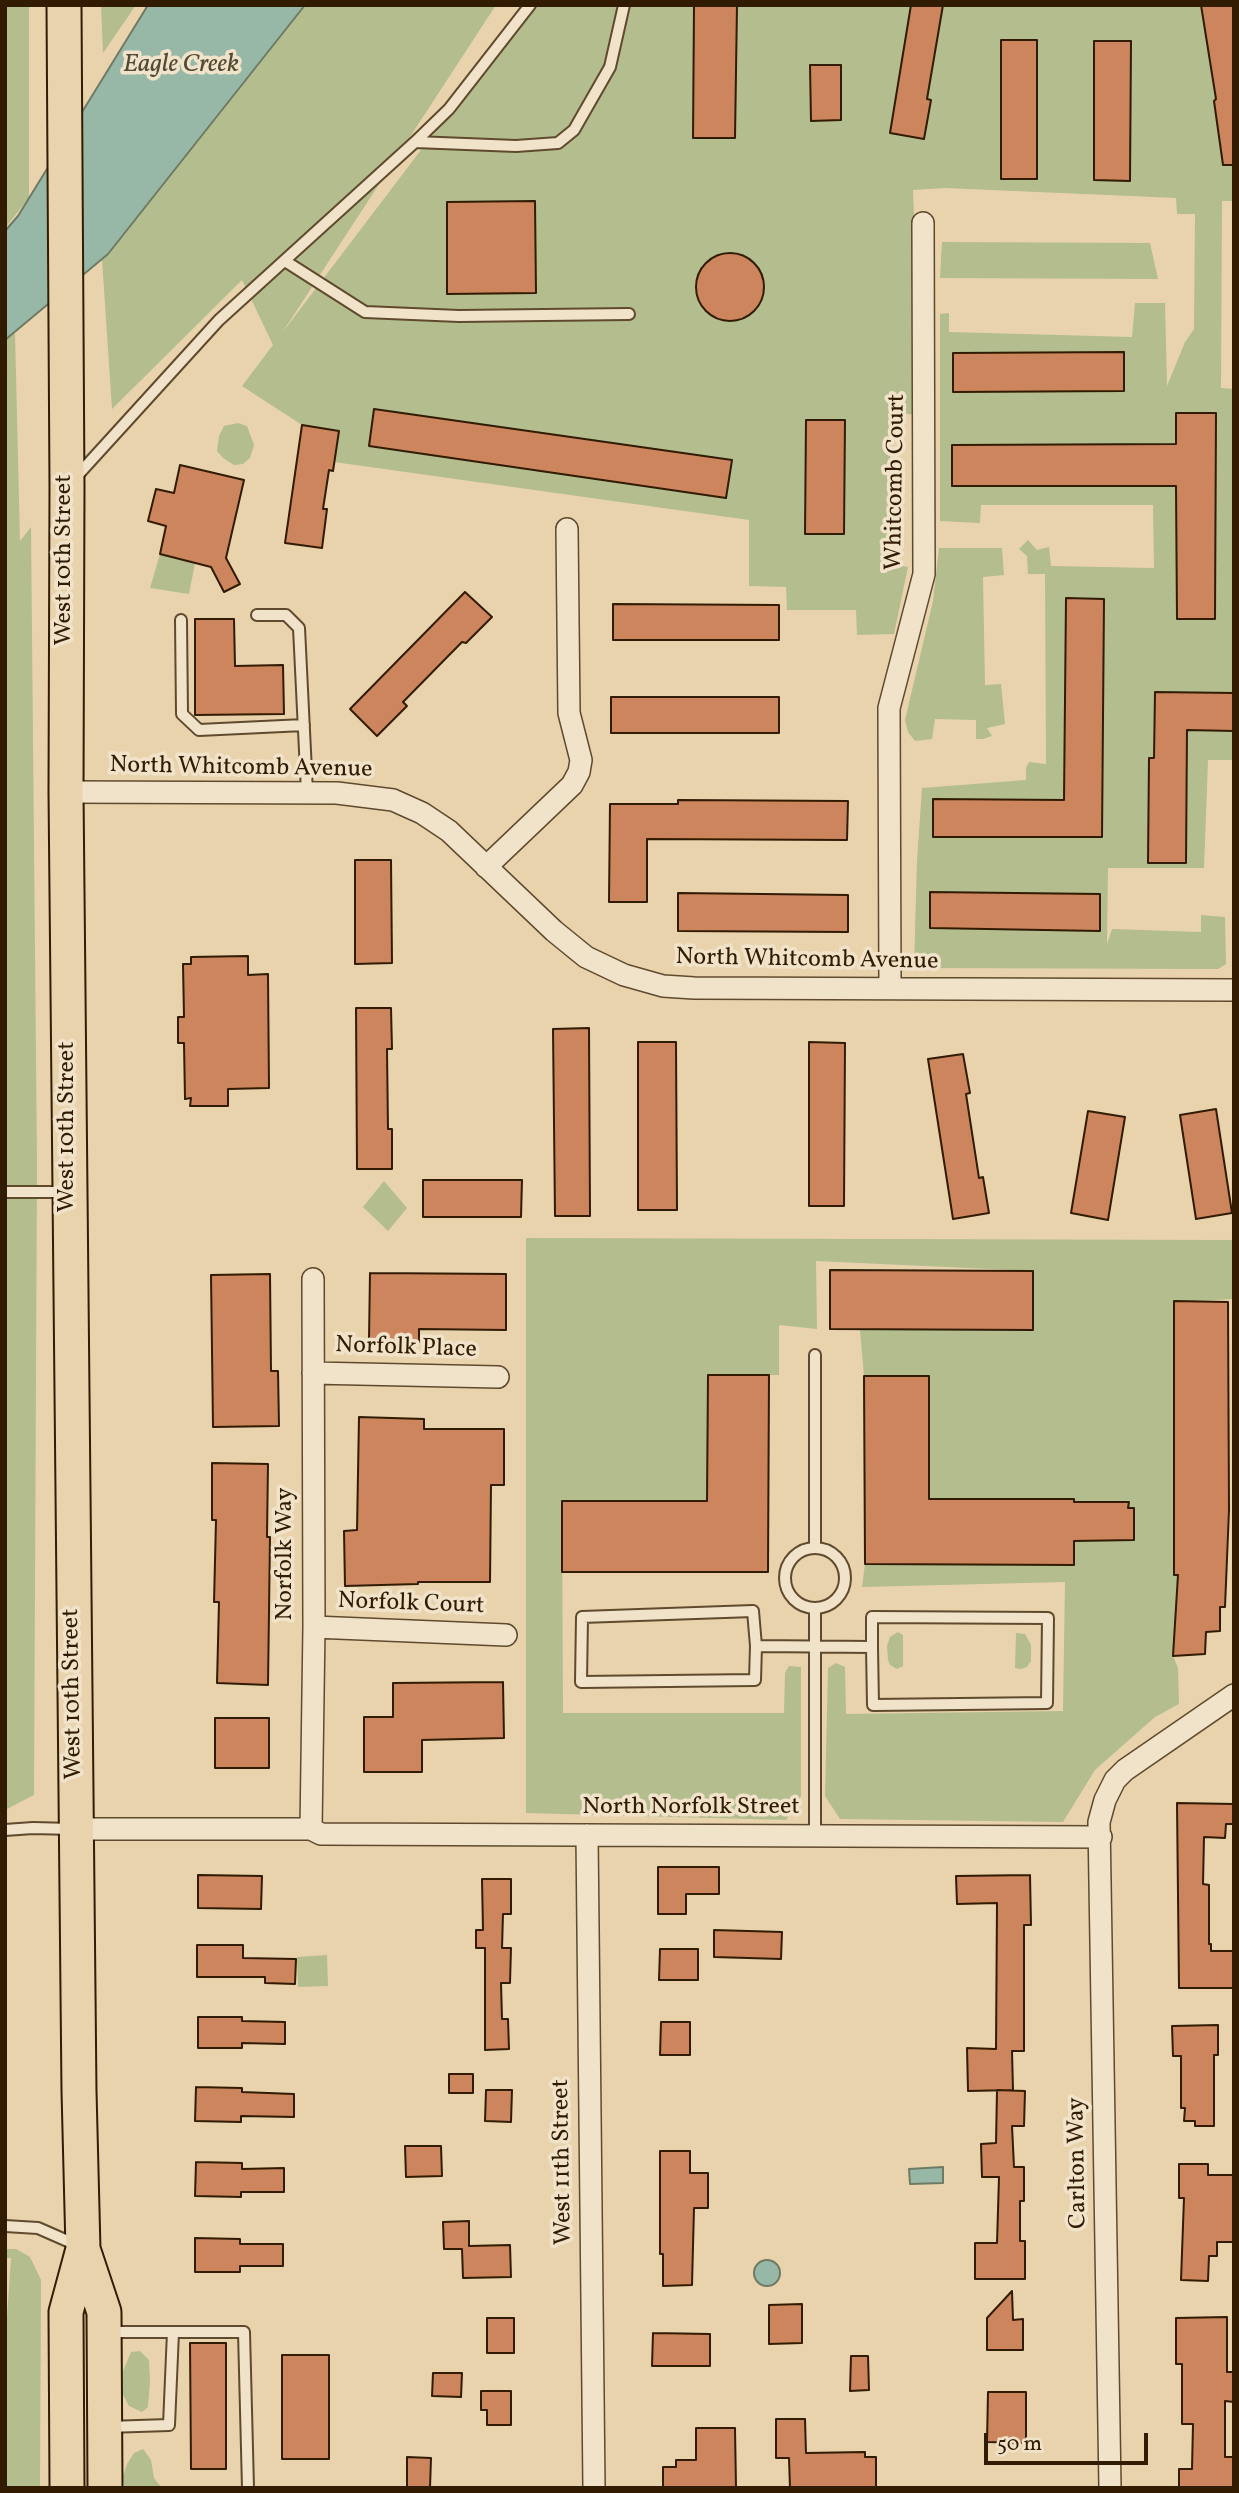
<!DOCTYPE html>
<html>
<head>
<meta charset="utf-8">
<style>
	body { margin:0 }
	#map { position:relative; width:1239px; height:2493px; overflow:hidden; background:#e9d3ad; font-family:Vollkorn,serif }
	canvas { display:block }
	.frame { position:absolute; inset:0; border:7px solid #311c02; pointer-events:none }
	.scale { position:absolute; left:984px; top:2433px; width:164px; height:32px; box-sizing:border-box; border:4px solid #311c02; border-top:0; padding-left:9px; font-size:21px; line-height:24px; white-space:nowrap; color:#311c02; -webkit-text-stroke:5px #f1e2ca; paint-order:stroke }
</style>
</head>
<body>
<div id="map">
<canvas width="1239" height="2493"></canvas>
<div class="frame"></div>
<div class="scale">50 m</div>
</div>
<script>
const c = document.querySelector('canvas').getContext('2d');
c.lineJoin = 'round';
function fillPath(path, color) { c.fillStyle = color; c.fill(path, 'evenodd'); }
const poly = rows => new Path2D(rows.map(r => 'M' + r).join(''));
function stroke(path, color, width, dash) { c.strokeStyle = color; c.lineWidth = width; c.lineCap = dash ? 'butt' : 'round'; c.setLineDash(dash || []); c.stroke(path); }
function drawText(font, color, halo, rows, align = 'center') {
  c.font = font + ' Vollkorn,serif'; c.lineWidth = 7; c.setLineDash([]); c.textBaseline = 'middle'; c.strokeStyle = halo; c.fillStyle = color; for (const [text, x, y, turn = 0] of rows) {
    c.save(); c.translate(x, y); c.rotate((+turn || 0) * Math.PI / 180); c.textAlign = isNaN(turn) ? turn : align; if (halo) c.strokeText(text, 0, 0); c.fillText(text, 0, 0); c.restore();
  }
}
fillPath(poly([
	[5,5,29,5,29,198,5,228],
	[101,5,136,5,103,53],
	[305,5,496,5,282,333,531,5,1234,5,1234,201,1222,201,1221,388,1234,389,1234,693,1155,692,1154,730,1234,731,1234,760,1208,760,1204,868,1108,868,1107,944,1112,929,1201,932,1201,915,1225,917,1226,964,1218,969,914,968,917,861,922,788,1026,780,1026,768,1029,762,1046,764,1045,574,1028,574,1027,556,1019,549,1028,540,1037,550,1049,547,1051,566,1154,568,1153,505,981,505,980,523,940,521,940,314,949,313,949,332,1132,337,1135,303,1165,303,1167,386,1185,342,1194,329,1195,214,1177,214,1176,198,945,188,913,190,918,317,915,415,890,411,891,564,908,567,894,634,857,635,856,610,787,610,786,587,749,586,749,520,334,462,338,431,302,425,242,386,273,345,242,280,112,409,102,259],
	[1176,413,1216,414,1215,619,1177,619],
	[942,242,1150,243,1158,279,940,278],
	[15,333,20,541,31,527,37,1164,34,1795,5,1810,5,340],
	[238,423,247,426,254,445,250,458,243,464,234,465,223,458,217,451,219,436,224,426],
	[939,548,1002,548,1004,575,983,577,985,685,1001,684,1005,724,987,728,992,736,983,739,976,739,976,720,935,719,932,739,915,741,908,732,905,720,933,601],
	[160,554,195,563,189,594,150,588],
	[384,1181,407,1208,388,1231,363,1207],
	[526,1238,1234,1240,1234,1299,1174,1302,1178,1579,1173,1656,1178,1668,1179,1704,1155,1717,1095,1770,1063,1822,840,1819,825,1796,828,1668,836,1663,845,1667,846,1714,1063,1711,1065,1582,862,1587,865,1564,1073,1565,1074,1499,929,1499,929,1376,864,1376,860,1330,1033,1330,1033,1271,816,1261,817,1329,779,1325,779,1375,708,1376,707,1501,562,1501,563,1713,784,1713,785,1673,789,1666,801,1667,801,1796,786,1820,526,1813],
	[898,1632,903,1635,903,1666,897,1669,890,1665,888,1660,887,1646,890,1637],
	[1016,1633,1025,1634,1031,1645,1031,1661,1027,1667,1021,1669,1015,1668],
	[327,1955,328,1986,298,1987,297,1957],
	[5,2249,16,2249,30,2257,41,2280,40,2488,5,2488,5,2347,11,2258,5,2258],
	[140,2351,149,2360,150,2381,148,2407,142,2412,129,2406,123,2395,122,2382,123,2371,131,2352],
	[143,2449,151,2460,154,2478,162,2488,124,2488,123,2476,127,2464,134,2453]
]), '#b3bd8d');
const water = poly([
	[148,5,305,5,108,254,5,340,5,231,18,216,148,5],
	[943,2167,943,2183,910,2184,909,2169,943,2167],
	'754 2273a13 13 0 1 1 26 0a13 13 0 1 1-26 0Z'
]);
fillPath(water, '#98b8a7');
stroke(water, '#6f7a65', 2);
const building = poly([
	[694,5,737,5,735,138,693,138,694,5],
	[911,5,943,5,927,99,931,100,924,139,890,133,911,5],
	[1201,5,1234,5,1234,165,1223,165,1214,101,1216,99,1201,5],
	[1001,40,1037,40,1037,179,1001,179,1001,40],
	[1094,41,1131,41,1130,181,1094,180,1094,41],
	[810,65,841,65,841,120,811,121,810,65],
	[535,201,536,293,447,294,447,202,535,201],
	'696 287a34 34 0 1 1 68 0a34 34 0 1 1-68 0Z',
	[1124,352,1124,391,953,392,953,353,1124,352],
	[374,409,732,460,726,498,369,446,374,409],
	[1176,413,1216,413,1215,619,1177,619,1176,486,952,486,952,445,1176,444,1176,413],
	[806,420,845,420,844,534,805,534,806,420],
	[302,425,339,431,333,471,329,470,323,509,327,509,322,548,285,543,302,425],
	[180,465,244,480,226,558,240,584,224,592,211,567,160,554,166,526,148,521,156,489,174,493,180,465],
	[465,592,492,617,466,643,462,642,403,702,407,706,377,736,350,709,465,592],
	[1066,598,1104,599,1102,837,933,837,933,799,1064,800,1066,598],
	[613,604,779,605,779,640,613,640,613,604],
	[195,619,234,619,235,666,283,665,284,714,195,715,195,619],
	[1155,692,1234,693,1234,731,1187,730,1186,863,1148,863,1149,758,1154,758,1155,692],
	[611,697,779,697,779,733,611,733,611,697],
	[678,800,848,801,847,840,647,839,647,902,609,902,610,804,678,804,678,800],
	[355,860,391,860,392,963,355,964,355,860],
	[930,892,1100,894,1100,931,930,928,930,892],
	[678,893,848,895,848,932,678,931,678,893],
	[248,956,248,975,268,974,269,1088,228,1089,228,1106,190,1106,191,1098,185,1099,184,1043,178,1043,178,1017,184,1017,183,964,191,964,191,957,248,956],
	[356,1008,391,1008,392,1049,387,1049,388,1129,392,1129,392,1169,357,1169,356,1008],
	[589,1028,590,1216,555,1216,553,1029,589,1028],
	[638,1042,676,1042,677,1210,638,1210,638,1042],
	[809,1042,845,1043,844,1206,809,1206,809,1042],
	[963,1054,970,1093,966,1094,979,1178,983,1177,989,1213,953,1219,928,1059,963,1054],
	[1216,1109,1232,1213,1196,1219,1180,1115,1216,1109],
	[1088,1111,1125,1117,1108,1220,1071,1213,1088,1111],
	[423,1180,522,1180,521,1217,423,1217,423,1180],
	[830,1270,1033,1271,1033,1330,830,1329,830,1270],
	[370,1273,506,1274,506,1330,419,1329,419,1342,369,1340,370,1273],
	[270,1274,271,1371,278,1371,279,1426,213,1427,211,1275,270,1274],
	[1174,1301,1228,1302,1229,1510,1225,1607,1220,1607,1220,1631,1206,1632,1205,1654,1173,1656,1178,1575,1174,1575,1174,1301],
	[708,1375,769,1375,768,1572,562,1572,562,1501,707,1501,708,1375],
	[864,1376,929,1376,929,1499,1074,1499,1074,1502,1129,1502,1128,1508,1134,1508,1134,1540,1074,1541,1074,1565,865,1564,864,1376],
	[359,1417,424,1419,424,1429,504,1429,504,1485,491,1485,490,1582,418,1582,418,1584,345,1586,344,1531,357,1530,359,1417],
	[212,1463,268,1464,267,1537,270,1537,268,1685,217,1683,219,1602,214,1602,216,1520,212,1520,212,1463],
	[503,1682,504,1738,422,1740,422,1772,364,1772,364,1717,393,1717,393,1683,503,1682],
	[215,1718,269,1718,269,1768,215,1768,215,1718],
	[1177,1803,1234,1804,1234,1824,1226,1824,1225,1838,1204,1837,1203,1884,1209,1885,1209,1944,1211,1944,1211,1951,1234,1951,1234,1988,1179,1988,1177,1803],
	[658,1867,719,1867,719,1894,686,1894,686,1914,658,1914,658,1867],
	[198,1875,262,1876,261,1909,198,1908,198,1875],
	[1030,1875,1031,1925,1024,1925,1024,2051,1012,2051,1013,2090,968,2091,967,2048,996,2049,997,1903,957,1904,956,1876,1030,1875],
	[482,1879,511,1879,511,1914,503,1914,502,1948,511,1948,510,1983,501,1983,502,2019,508,2019,509,2049,485,2050,485,1948,476,1948,476,1930,483,1930,482,1879],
	[714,1930,782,1932,781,1959,714,1957,714,1930],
	[197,1945,243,1945,243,1958,296,1959,295,1984,265,1983,265,1977,197,1977,197,1945],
	[660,1949,698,1949,698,1980,659,1980,660,1949],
	[198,2017,242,2017,242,2021,285,2022,285,2044,242,2043,242,2048,198,2048,198,2017],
	[661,2022,690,2022,690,2055,660,2055,661,2022],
	[1218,2025,1218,2055,1214,2055,1214,2126,1195,2126,1195,2121,1184,2121,1185,2108,1181,2108,1181,2056,1173,2056,1172,2026,1218,2025],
	[449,2074,473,2074,473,2093,449,2093,449,2074],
	[196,2087,242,2088,242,2092,294,2094,294,2117,241,2116,241,2122,195,2121,196,2087],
	[486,2090,512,2090,511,2122,485,2121,486,2090],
	[997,2090,1025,2091,1024,2126,1012,2126,1014,2167,1024,2167,1024,2201,1020,2201,1020,2241,1025,2241,1025,2279,975,2279,975,2243,997,2243,999,2177,982,2177,981,2144,996,2143,997,2090],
	[405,2146,441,2146,442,2176,406,2177,405,2146],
	[660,2151,690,2151,690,2173,708,2173,708,2208,694,2208,692,2285,663,2286,663,2254,660,2254,660,2151],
	[196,2162,242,2163,242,2169,284,2168,284,2192,241,2192,241,2197,195,2196,196,2162],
	[1179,2164,1208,2164,1208,2175,1234,2175,1234,2242,1217,2242,1217,2256,1209,2256,1208,2281,1181,2280,1184,2198,1179,2198,1179,2164],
	[469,2221,469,2246,510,2245,511,2277,463,2278,462,2249,444,2249,443,2222,469,2221],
	[195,2238,240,2239,240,2244,283,2244,283,2266,240,2266,240,2272,195,2272,195,2238],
	[1012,2291,1013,2320,1023,2319,1023,2350,987,2350,987,2318,1012,2291],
	[802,2304,802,2343,769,2344,769,2305,802,2304],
	[1227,2317,1227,2372,1234,2372,1234,2402,1225,2401,1225,2457,1234,2457,1234,2487,1179,2488,1179,2469,1192,2469,1193,2424,1182,2424,1182,2364,1176,2364,1176,2318,1227,2317],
	[487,2318,514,2318,514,2353,487,2353,487,2318],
	[653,2333,710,2334,710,2366,652,2366,653,2333],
	[190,2343,226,2343,226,2469,191,2469,190,2343],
	[282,2355,329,2355,329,2459,282,2459,282,2355],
	[851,2356,868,2356,869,2390,850,2391,851,2356],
	[433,2373,462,2373,461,2397,432,2396,433,2373],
	[481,2391,511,2391,511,2425,487,2425,487,2410,481,2410,481,2391],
	[988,2392,1026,2392,1026,2443,987,2442,988,2392],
	[776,2419,805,2419,806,2453,865,2452,865,2457,876,2457,876,2488,790,2488,789,2458,776,2458,776,2419],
	[696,2428,735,2428,736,2488,663,2488,663,2467,676,2467,676,2460,696,2460,696,2428],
	[407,2457,431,2458,430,2488,407,2488,407,2457]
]);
fillPath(building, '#cc855c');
stroke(building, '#311c02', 2);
const service = poly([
	[530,5,449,109,415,142,516,146,558,143,574,130,610,67,624,5],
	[285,261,365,312,459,316,629,314],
	[76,477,219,320,415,142],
	[257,615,286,615,299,628,307,792],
	[181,620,182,714,199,730,304,725],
	[5,1192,66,1192],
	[815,1355,815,1548],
	'785 1578a30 30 0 1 1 60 0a30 30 0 1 1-60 0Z',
	[756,1646,753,1611,582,1617,581,1682,755,1680,756,1646,872,1647,873,1705,1047,1703,1048,1618,872,1617,872,1647],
	[5,1830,33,1828,72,1829],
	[815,1836,815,1608],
	[5,2226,38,2228,79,2246],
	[108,2332,244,2332,248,2488],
	[107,2427,169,2425,173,2332]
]);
const minor = poly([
	[66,792,337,793,393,800,422,813,449,831,554,931,586,957,624,975,663,986,694,988,1234,990],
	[486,867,572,785,579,772,581,760,569,713,567,529],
	[890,988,889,708,924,574,923,223],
	[313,1373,498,1377],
	[314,1627,506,1635],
	[75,1829,311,1829,321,1834,1101,1837],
	[311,1829,314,1627,313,1279],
	[587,1835,594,2488],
	[1110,2488,1099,1822,1105,1800,1115,1780,1125,1770,1234,1695]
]);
const primary = poly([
	[64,5,67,486,66,792,79,2091,83,2249,104,2312,105,2488],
	[67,2488,66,2312,83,2249]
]);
stroke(service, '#5f4a2d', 14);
stroke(minor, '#5f4a2d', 24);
stroke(primary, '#311c02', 37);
stroke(service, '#f1e2ca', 10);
stroke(minor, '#f1e2ca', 21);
stroke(primary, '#e9d3ad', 33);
drawText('24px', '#311c02', '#f1e2ca', [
	["Whitcomb Court",897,482,-89],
	["West 10th Street",66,560,-90],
	["North Whitcomb Avenue",241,769,1],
	["North Whitcomb Avenue",807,961,1],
	["West 10th Street",69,1127,-90],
	["Norfolk Place",406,1349,2],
	["Norfolk Way",287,1554,-90],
	["Norfolk Court",411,1605,2],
	["West 10th Street",74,1694,-91],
	["North Norfolk Street",691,1809],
	["West 11th Street",564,2162,-91],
	["Carlton Way",1079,2163,-91]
]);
drawText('italic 26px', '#504b34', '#f1e2ca', [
	["Eagle Creek",181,66]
]);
</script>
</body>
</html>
